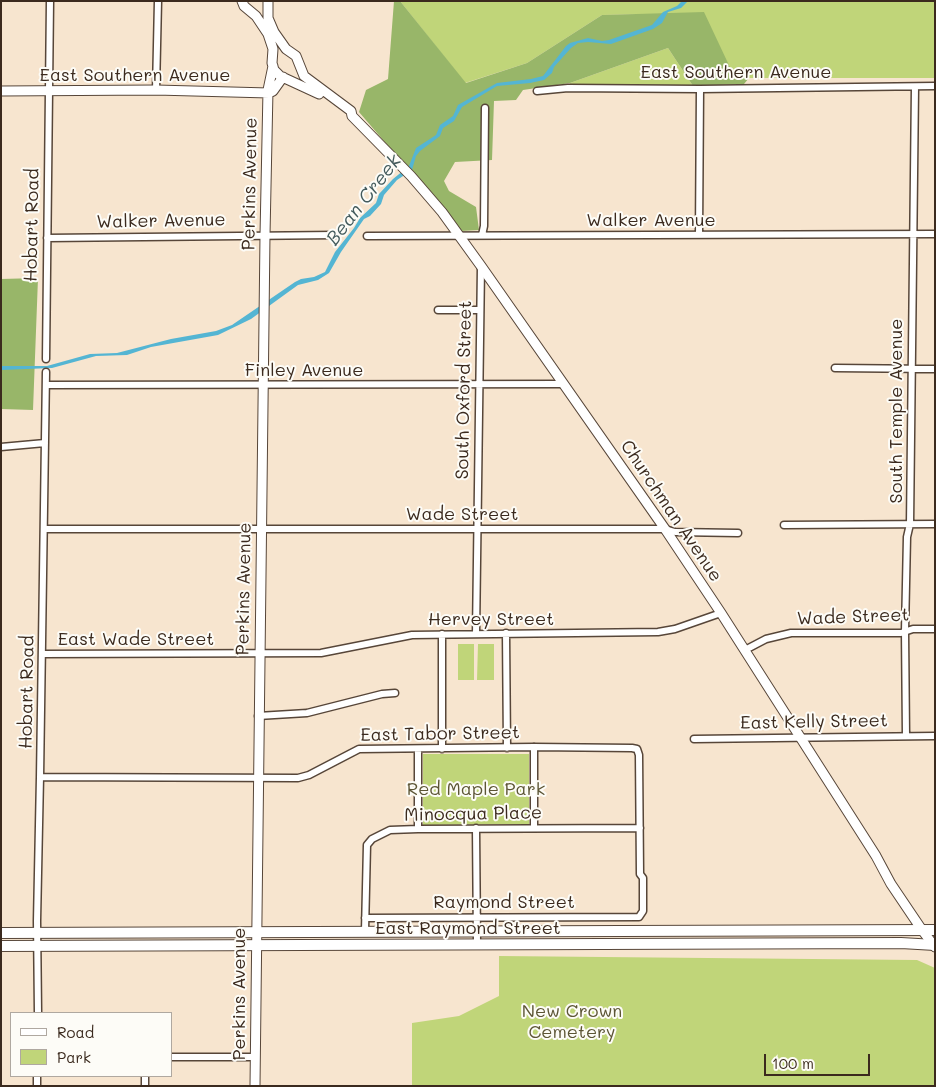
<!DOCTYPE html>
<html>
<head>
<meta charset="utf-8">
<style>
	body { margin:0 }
	#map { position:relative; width:936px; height:1087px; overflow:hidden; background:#f7e5cf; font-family:Mali,sans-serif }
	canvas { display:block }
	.frame { position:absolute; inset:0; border:2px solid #3b2a1e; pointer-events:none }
	.legend { position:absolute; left:10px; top:1012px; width:162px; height:65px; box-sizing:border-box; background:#fdfcf7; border:1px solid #afa8a0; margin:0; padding:6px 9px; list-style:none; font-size:15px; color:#3b2a1e }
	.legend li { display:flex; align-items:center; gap:10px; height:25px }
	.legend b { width:25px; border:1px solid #afa8a0 }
	.scale { position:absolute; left:764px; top:1054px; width:106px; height:22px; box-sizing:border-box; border:2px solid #3b2a1e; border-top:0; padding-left:6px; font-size:15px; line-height:18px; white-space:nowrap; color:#3b2a1e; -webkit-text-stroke:4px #fdfcf7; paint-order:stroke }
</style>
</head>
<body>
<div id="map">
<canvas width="936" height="1087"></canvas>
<div class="frame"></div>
<ul class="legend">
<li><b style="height:6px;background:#fff"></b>Road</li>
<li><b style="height:14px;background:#c0d579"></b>Park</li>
</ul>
<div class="scale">100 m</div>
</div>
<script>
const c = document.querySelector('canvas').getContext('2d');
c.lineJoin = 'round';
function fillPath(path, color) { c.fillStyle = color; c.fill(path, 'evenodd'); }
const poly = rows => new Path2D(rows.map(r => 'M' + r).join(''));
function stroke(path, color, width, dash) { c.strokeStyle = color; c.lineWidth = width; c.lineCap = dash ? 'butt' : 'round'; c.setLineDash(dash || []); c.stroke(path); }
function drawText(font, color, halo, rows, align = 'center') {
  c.font = font + ' Mali,sans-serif'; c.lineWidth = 4; c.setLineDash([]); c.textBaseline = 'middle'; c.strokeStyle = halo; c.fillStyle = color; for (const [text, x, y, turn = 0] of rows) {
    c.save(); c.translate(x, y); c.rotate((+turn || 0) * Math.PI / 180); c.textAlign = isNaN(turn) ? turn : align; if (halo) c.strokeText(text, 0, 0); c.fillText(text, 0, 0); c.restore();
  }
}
fillPath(poly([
	[400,1,935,1,935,78,735,78,650,14,602,15,527,63,465,83],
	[668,48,693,86,569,86,570,83],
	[458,644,474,644,474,680,458,680],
	[478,644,494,644,494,680,477,680],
	[423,754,529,754,529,824,423,825],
	[499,956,917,960,935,968,935,1086,412,1086,412,1023,459,1016,499,996]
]), '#c0d579');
fillPath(poly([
	[394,1,400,1,466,83,527,63,602,15,704,12,735,78,749,78,744,84,693,86,668,48,570,83,523,90,516,100,494,101,492,160,455,162,444,181,449,191,476,207,479,230,461,231,359,112,366,90,388,79],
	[38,278,33,410,1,409,1,279]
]), '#98b669');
fillPath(poly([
	[682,1,688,1,681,8,668,12,662,23,653,29,611,44,588,42,578,43,571,48,554,67,552,73,544,80,530,83,497,86,462,107,454,121,443,128,440,136,420,151,416,156,412,170,397,180,384,195,381,204,370,216,364,219,341,252,329,273,318,280,298,285,251,319,218,335,151,347,127,355,96,356,52,368,1,370,1,366,47,366,90,354,117,353,171,339,216,331,232,325,295,282,301,279,314,277,325,272,335,252,354,228,360,218,376,203,379,194,393,179,409,166,416,148,436,135,440,125,453,116,458,105,497,83,531,79,543,76,566,46,570,43,588,38,602,41,609,40,652,25,663,12,677,6]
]), '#54b5d3');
const street = poly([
	[156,90,158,1],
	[537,91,568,88,700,89,935,86],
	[482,235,484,226,485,108],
	[699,235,700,89],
	[367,236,935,234],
	[47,238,336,235],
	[438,310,480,310],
	[46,359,50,1],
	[835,368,935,369],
	[46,385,563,384],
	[1,447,45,443],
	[784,525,935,524],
	[44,529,665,529,675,532,738,533],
	[506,633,507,748],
	[442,634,442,749],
	[476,634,481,266],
	[745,650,766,639,791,633,901,633,913,629,935,629],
	[42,654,321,653,412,635,658,632,675,629,721,613],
	[258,716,307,713,382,694,395,693],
	[906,736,905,631,907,537,910,524,915,87],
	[694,739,935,736],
	[534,747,534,828],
	[40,777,298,778,309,775,359,749,534,747,632,748,637,749,639,755,640,874,643,878,643,911,639,917,365,918],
	[476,828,477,944],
	[418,829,418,749],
	[365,931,367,845,372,839,390,830,418,829,640,828],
	[38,1013,37,921,40,777,46,372],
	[171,1057,255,1057],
	[37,1086,37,1076],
	[145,1086,145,1076]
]);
const secondary = poly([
	[242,1,244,6,256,16,268,34,273,49,272,63,274,70,280,76,319,94],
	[268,1,268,18,274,32,286,49,296,56,304,76,351,111,352,116,411,176,442,212,481,266,665,529,721,613,876,856,891,884,922,930,935,947],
	[1,91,156,90,269,93],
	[269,93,273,91,283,77],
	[255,1086,265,235,268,90,273,66]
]);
const primary = poly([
	[1,933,935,930],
	[1,946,901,943,935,945]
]);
stroke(street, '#574639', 9);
stroke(secondary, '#574639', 11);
stroke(primary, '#574639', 12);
stroke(street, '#fff', 6);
stroke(secondary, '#fff', 9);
stroke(primary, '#fff', 10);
drawText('18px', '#3b2a1e', '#fdfcf7', [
	["East Southern Avenue",736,72],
	["East Southern Avenue",135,75],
	["Perkins Avenue",250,184,-89],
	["Walker Avenue",651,220],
	["Walker Avenue",161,221,-1],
	["Hobart Road",32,225,-89],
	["Finley Avenue",304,370],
	["South Oxford Street",464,390,-89],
	["South Temple Avenue",896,411,-90],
	["Churchman Avenue",671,511,56],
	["Wade Street",462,514],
	["Perkins Avenue",244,589,-89],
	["Wade Street",853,617,-2],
	["Hervey Street",491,619],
	["East Wade Street",136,639],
	["Hobart Road",27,692,-89],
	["East Kelly Street",814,722,-1],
	["East Tabor Street",440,734,-1],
	["Minocqua Place",473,814,-1],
	["Raymond Street",504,902],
	["East Raymond Street",468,928],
	["Perkins Avenue",239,994,-90]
]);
drawText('18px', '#5c5535', '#fdfcf7', [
	["Red Maple Park",476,789],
	["New Crown",572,1011],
	["Cemetery",572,1032]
]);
drawText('italic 19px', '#445b5d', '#fdfcf7', [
	["Bean Creek",364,200,-52]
]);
</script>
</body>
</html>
